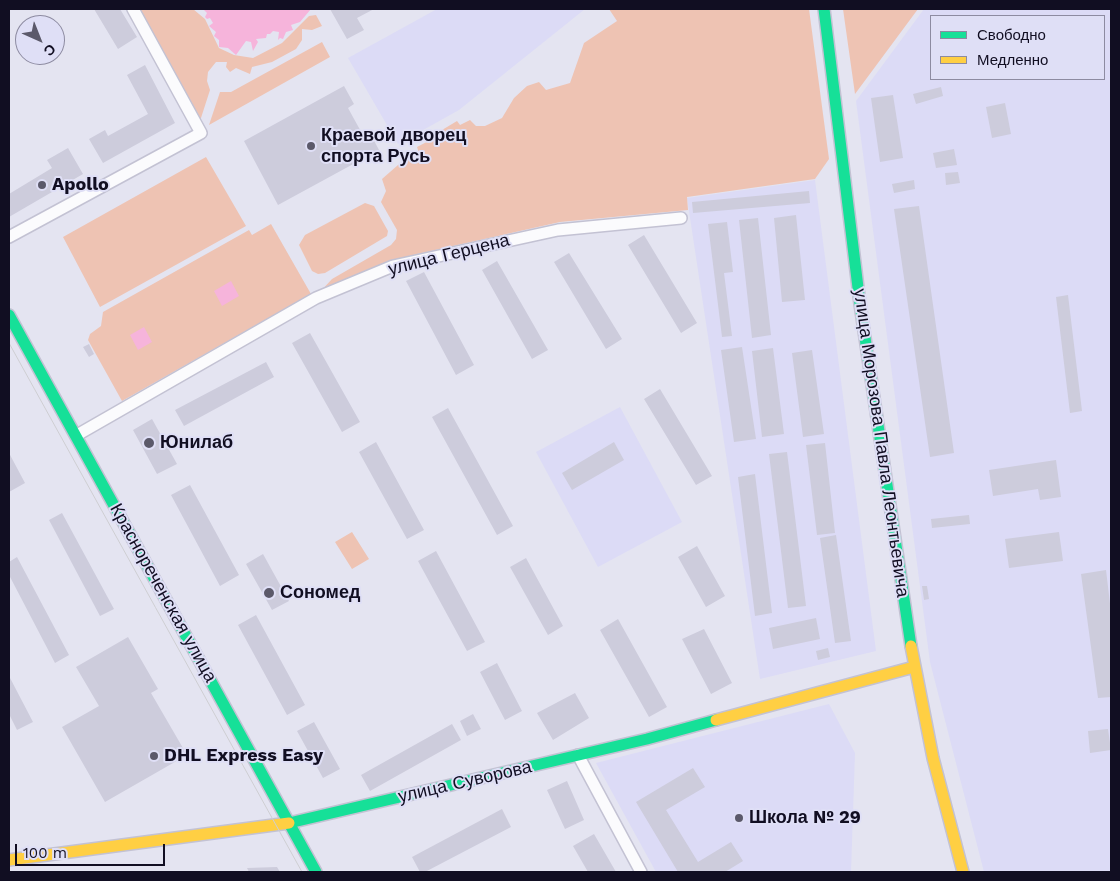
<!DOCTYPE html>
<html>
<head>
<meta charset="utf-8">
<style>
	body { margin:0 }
	#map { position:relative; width:1120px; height:881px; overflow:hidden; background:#e4e4f1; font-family:"Work Sans",sans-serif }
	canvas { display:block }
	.frame { position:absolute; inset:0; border:10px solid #110e22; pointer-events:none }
	.legend { position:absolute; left:930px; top:15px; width:175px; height:65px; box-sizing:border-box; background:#dfdff6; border:1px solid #8d8ba1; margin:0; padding:6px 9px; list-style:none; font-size:15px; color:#110e22 }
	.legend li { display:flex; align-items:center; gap:10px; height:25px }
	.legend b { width:25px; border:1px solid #8d8ba1 }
	.north { position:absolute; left:15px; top:15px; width:50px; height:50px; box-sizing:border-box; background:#dfdff6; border:1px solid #8d8ba1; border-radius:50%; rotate:136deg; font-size:14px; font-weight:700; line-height:20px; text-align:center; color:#110e22 }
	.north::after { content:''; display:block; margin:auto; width:18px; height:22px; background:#5b596a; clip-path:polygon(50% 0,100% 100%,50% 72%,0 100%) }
	.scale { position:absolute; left:15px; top:844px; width:150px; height:22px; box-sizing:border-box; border:2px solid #110e22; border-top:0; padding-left:6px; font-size:15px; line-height:18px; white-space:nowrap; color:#110e22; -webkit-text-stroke:4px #dfdff6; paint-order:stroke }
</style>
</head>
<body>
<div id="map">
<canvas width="1120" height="881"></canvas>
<div class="frame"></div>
<ul class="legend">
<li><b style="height:6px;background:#16e098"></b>Свободно</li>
<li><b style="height:6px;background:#ffcf43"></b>Медленно</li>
</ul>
<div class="north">С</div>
<div class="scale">100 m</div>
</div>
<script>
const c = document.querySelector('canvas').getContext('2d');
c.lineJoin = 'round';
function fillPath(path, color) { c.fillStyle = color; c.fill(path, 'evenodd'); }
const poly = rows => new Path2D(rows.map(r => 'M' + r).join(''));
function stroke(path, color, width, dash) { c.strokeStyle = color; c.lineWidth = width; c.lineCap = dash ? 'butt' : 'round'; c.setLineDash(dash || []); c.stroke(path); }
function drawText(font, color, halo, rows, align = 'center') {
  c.font = font + ' "Work Sans",sans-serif'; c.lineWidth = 4; c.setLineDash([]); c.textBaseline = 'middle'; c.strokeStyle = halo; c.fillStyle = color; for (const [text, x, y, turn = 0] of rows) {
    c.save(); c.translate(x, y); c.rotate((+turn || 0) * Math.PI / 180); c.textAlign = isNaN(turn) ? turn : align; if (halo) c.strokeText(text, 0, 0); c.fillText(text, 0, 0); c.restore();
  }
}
fillPath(poly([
	[437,9,585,9,459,110,398,144,348,58],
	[924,9,1111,9,1111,872,984,872,930,662,856,101],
	[931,16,1104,16,1104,79,931,79],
	[815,180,876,651,760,679,687,198],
	[620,407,682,522,598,567,536,452],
	[829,704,855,753,851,872,656,872,596,763]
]), '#dcdbf6');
fillPath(poly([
	[139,9,193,9,205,19,219,48,234,55,253,58,282,43,309,16,316,15,322,26,312,30,302,29,302,40,296,49,272,62,252,67,250,74,236,68,230,72,226,67,227,62,216,62,208,72,207,81,210,90,200,121],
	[609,9,809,9,829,159,815,179,687,197,688,210,560,222,413,255,391,261,318,294,332,279,391,245,396,239,397,230,381,202,386,191,382,179,398,165,419,153,417,147,442,134,442,130,457,121,460,125,470,120,476,126,485,126,502,118,514,98,527,86,539,82,546,90,570,83,584,43,617,21],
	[843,9,918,9,855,94],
	[322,42,330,57,209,125,220,92,231,92],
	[206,157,246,226,100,307,63,237],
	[365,203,374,206,388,231,387,236,325,273,318,274,312,271,299,245,305,235],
	[271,224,311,294,122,401,88,340,90,334,101,326,103,312,249,230,252,235],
	[352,532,369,559,352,569,335,542]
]), '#eec3b3');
fillPath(poly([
	[203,9,311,9,300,22,291,25,293,30,286,32,283,39,280,38,278,40,279,32,273,31,270,34,267,34,266,38,256,39,258,42,253,51,251,42,246,41,236,55,228,48,219,47,219,40,214,36,216,32,209,26,213,23,210,18,207,19,205,17,207,13],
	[231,281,239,296,222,306,214,291],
	[144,327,152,342,138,350,130,335]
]), '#f6b4db');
fillPath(poly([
	[94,9,120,9,137,37,118,49],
	[330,9,374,9,357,18,364,30,347,39],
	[145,65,175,123,103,163,89,139,105,130,108,136,148,114,127,75],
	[344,86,354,104,348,108,364,137,370,133,379,150,278,205,244,141],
	[941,87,943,96,916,104,913,94],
	[893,95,903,158,880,162,871,98],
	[1005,103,1011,134,992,138,986,107],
	[68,148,83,174,9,217,9,194,52,168,47,160],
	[954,149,957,165,936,168,933,153],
	[958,172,960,183,946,185,945,173],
	[914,180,915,189,894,193,892,184],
	[809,191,810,203,693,213,692,202],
	[919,206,954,453,930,457,894,209],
	[796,215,805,300,782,302,774,218],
	[758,218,771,335,752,338,739,220],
	[727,222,733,272,724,273,732,336,722,337,708,224],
	[644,235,697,323,681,333,628,245],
	[569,253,622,339,606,349,554,262],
	[497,261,548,350,532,359,482,270],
	[424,272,474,365,456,375,406,281],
	[1068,295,1082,411,1070,413,1056,297],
	[310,333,360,422,342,432,292,343],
	[89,344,94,354,89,357,83,347],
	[742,347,756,439,734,442,721,350],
	[773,348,784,434,762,437,752,351],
	[812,350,824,434,803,437,792,353],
	[266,362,274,377,184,426,175,410],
	[660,389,712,476,696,485,644,399],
	[448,408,513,526,497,535,432,417],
	[152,419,177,464,157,474,133,430],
	[376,442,424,530,407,539,359,452],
	[614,442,624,460,572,490,562,473],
	[825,443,835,533,817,535,806,445],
	[787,452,806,606,788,608,769,454],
	[9,453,25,483,9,492],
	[1056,460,1061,497,1040,500,1038,489,993,496,989,470],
	[755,474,772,613,755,616,738,477],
	[190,485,239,575,220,586,171,495],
	[62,513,114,609,100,616,49,520],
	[969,515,970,524,932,528,931,519],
	[1059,532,1063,561,1009,568,1005,539],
	[836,535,851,641,835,643,820,538],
	[697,546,725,596,706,607,678,557],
	[436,551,485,642,467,651,418,561],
	[263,554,289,601,272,610,246,564],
	[17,557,69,655,55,663,9,575,9,562],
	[526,558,563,626,548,635,510,567],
	[1106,570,1111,612,1111,697,1098,698,1081,574],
	[922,586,927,586,929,599,924,600],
	[256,615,305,705,287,715,238,625],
	[816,618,820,639,773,649,769,628],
	[618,619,667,707,649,717,600,630],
	[704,629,732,683,711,694,682,639],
	[128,637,158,689,151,693,187,755,105,802,62,727,99,706,76,667],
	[828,648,830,657,818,660,816,651],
	[497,663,522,711,505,720,480,672],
	[9,676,33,722,17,730,9,714],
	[575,693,589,718,553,740,537,713],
	[473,714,481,729,467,736,460,721],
	[314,722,340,769,323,778,297,731],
	[452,724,461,740,370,791,361,775],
	[1108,729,1111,750,1090,753,1088,731],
	[693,768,705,787,666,810,698,862,731,842,743,861,725,872,678,872,636,802],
	[567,781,584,820,565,829,547,790],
	[502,809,511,827,425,872,420,872,412,857],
	[594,834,616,872,588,872,573,846],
	[277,867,280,872,249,872,247,868]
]), '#cdccdc');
const street = poly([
	[9,237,201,133,133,9],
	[77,435,316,298,393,266,558,230,681,218],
	[578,755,641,872]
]);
const fast = poly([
	[824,9,860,304,911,646],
	[9,315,316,872],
	[289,823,647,739,716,720]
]);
const slow = poly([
	[911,646,933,758,963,872],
	[716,720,914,667],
	[9,860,289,823]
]);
stroke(street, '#c3c2d3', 14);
stroke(fast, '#c3c2d3', 14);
stroke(slow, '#c3c2d3', 14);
stroke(street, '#fbfbfd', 11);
stroke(fast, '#16e098', 11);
stroke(slow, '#ffcf43', 11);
stroke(poly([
	[9,343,302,872]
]), '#ceced2', 1);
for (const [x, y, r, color] of [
	[311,146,5,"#5b596a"],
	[42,185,5,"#5b596a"],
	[149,443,6,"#5b596a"],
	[269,593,6,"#5b596a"],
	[154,756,5,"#5b596a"],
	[739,818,5,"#5b596a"]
]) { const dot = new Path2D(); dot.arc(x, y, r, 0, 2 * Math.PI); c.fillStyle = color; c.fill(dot); stroke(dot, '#dfdff6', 2); }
drawText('bold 18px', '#110e22', '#dfdff6', [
	["Краевой дворец",321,136],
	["спорта Русь",321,157],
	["Apollo",52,185],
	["Юнилаб",160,443],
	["Сономед",280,593],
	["DHL Express Easy",164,756],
	["Школа № 29",749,818]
], 'left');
drawText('18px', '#110e22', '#dfdff6', [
	["улица Герцена",449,255,-14],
	["улица Морозова Павла Леонтьевича",881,443,82],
	["Краснореченская улица",163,593,61],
	["улица Суворова",465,782,-13]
]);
</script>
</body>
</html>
